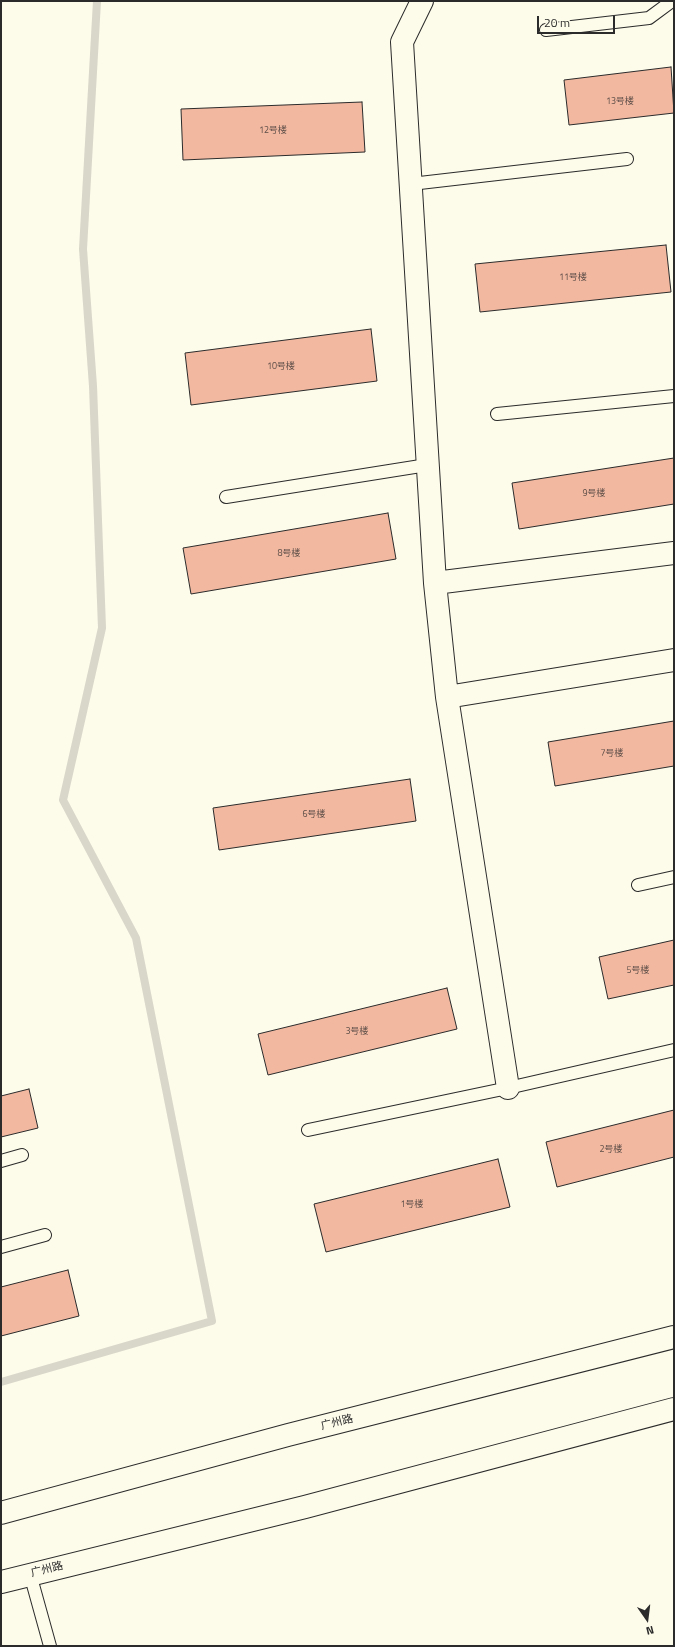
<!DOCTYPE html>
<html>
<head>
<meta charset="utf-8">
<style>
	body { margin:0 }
	#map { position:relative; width:675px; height:1647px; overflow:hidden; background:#fdfbea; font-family:"Titillium Web",sans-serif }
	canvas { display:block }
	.frame { position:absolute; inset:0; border:2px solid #2b2b2b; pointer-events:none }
	.north { position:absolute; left:627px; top:1599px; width:40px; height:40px; -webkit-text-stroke:3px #fdfbea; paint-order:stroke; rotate:166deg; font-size:11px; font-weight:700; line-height:16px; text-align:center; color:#2b2b2b }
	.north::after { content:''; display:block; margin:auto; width:14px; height:18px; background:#2b2b2b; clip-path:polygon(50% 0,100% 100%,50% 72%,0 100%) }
	.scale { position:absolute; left:537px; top:16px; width:78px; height:18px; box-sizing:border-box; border:2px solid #2b2b2b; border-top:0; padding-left:5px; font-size:12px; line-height:14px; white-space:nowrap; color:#2b2b2b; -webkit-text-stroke:3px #fdfbea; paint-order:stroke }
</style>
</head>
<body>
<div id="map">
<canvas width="675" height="1647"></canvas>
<div class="frame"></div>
<div class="north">N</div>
<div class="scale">20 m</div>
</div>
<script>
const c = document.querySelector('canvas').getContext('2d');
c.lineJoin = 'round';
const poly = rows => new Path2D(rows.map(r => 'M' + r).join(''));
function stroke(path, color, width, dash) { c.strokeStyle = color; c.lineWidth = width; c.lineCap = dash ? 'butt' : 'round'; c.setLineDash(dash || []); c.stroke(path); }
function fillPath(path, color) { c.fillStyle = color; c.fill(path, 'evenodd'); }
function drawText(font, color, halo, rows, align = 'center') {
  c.font = font + ' "Titillium Web","Noto Sans SC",sans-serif'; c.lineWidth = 3; c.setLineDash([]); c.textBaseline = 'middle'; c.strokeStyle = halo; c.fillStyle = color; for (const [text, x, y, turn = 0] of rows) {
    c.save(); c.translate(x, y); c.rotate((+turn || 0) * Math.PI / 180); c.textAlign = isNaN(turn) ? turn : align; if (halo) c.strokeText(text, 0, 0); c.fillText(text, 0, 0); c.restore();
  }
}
stroke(poly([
	[1,1382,212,1321,136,938,63,800,102,628,93,386,83,249,97,1]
]), '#d8d7c9', 8);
const building = poly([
	[671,67,674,113,569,125,564,80,671,67],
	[362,102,365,152,183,160,181,109,362,102],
	[666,245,671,292,480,312,475,264,666,245],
	[371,329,377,381,191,405,185,353,371,329],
	[674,458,674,504,519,529,512,483,674,458],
	[388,513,396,559,191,594,183,548,388,513],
	[674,721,674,766,555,786,548,742,674,721],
	[410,779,416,821,219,850,213,808,410,779],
	[674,940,674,985,608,999,599,957,674,940],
	[447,988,457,1029,268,1075,258,1034,447,988],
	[29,1089,38,1128,1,1137,1,1096,29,1089],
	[674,1110,674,1157,557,1187,546,1142,674,1110],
	[498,1159,510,1207,326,1252,314,1204,498,1159],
	[68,1270,79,1316,1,1336,1,1287,68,1270]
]);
fillPath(building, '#f2b8a0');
stroke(building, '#2b2b2b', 1);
const lane = poly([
	[546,30,649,18,672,1],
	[411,184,627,159],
	[497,414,674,396],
	[226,497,427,465],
	[638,885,674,877],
	[308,1130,508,1088,674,1050],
	[1,1161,22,1155],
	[1,1247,45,1235],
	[30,1574,50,1646]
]);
const street = poly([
	[422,1,402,42,435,583,447,697,508,1088],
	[435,583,674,553],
	[447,697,674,660]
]);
const primary = poly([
	[1,1513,288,1435,674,1337],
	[1,1582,305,1507,674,1409]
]);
stroke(lane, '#2b2b2b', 14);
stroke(street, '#2b2b2b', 24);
stroke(primary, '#2b2b2b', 24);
stroke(lane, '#fdfbea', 12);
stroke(street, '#fdfbea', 22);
stroke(primary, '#fdfbea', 22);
drawText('9px', '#5d4e48', null, [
	["13号楼",620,102],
	["12号楼",273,131],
	["11号楼",573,278],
	["10号楼",281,367],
	["9号楼",594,494],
	["8号楼",289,554],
	["7号楼",612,754],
	["6号楼",314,815],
	["5号楼",638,971],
	["3号楼",357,1032],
	["2号楼",611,1150],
	["1号楼",412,1205]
]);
drawText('11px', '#2b2b2b', '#fdfbea', [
	["广州路",337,1423,-14],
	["广州路",47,1570,-14]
]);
</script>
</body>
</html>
